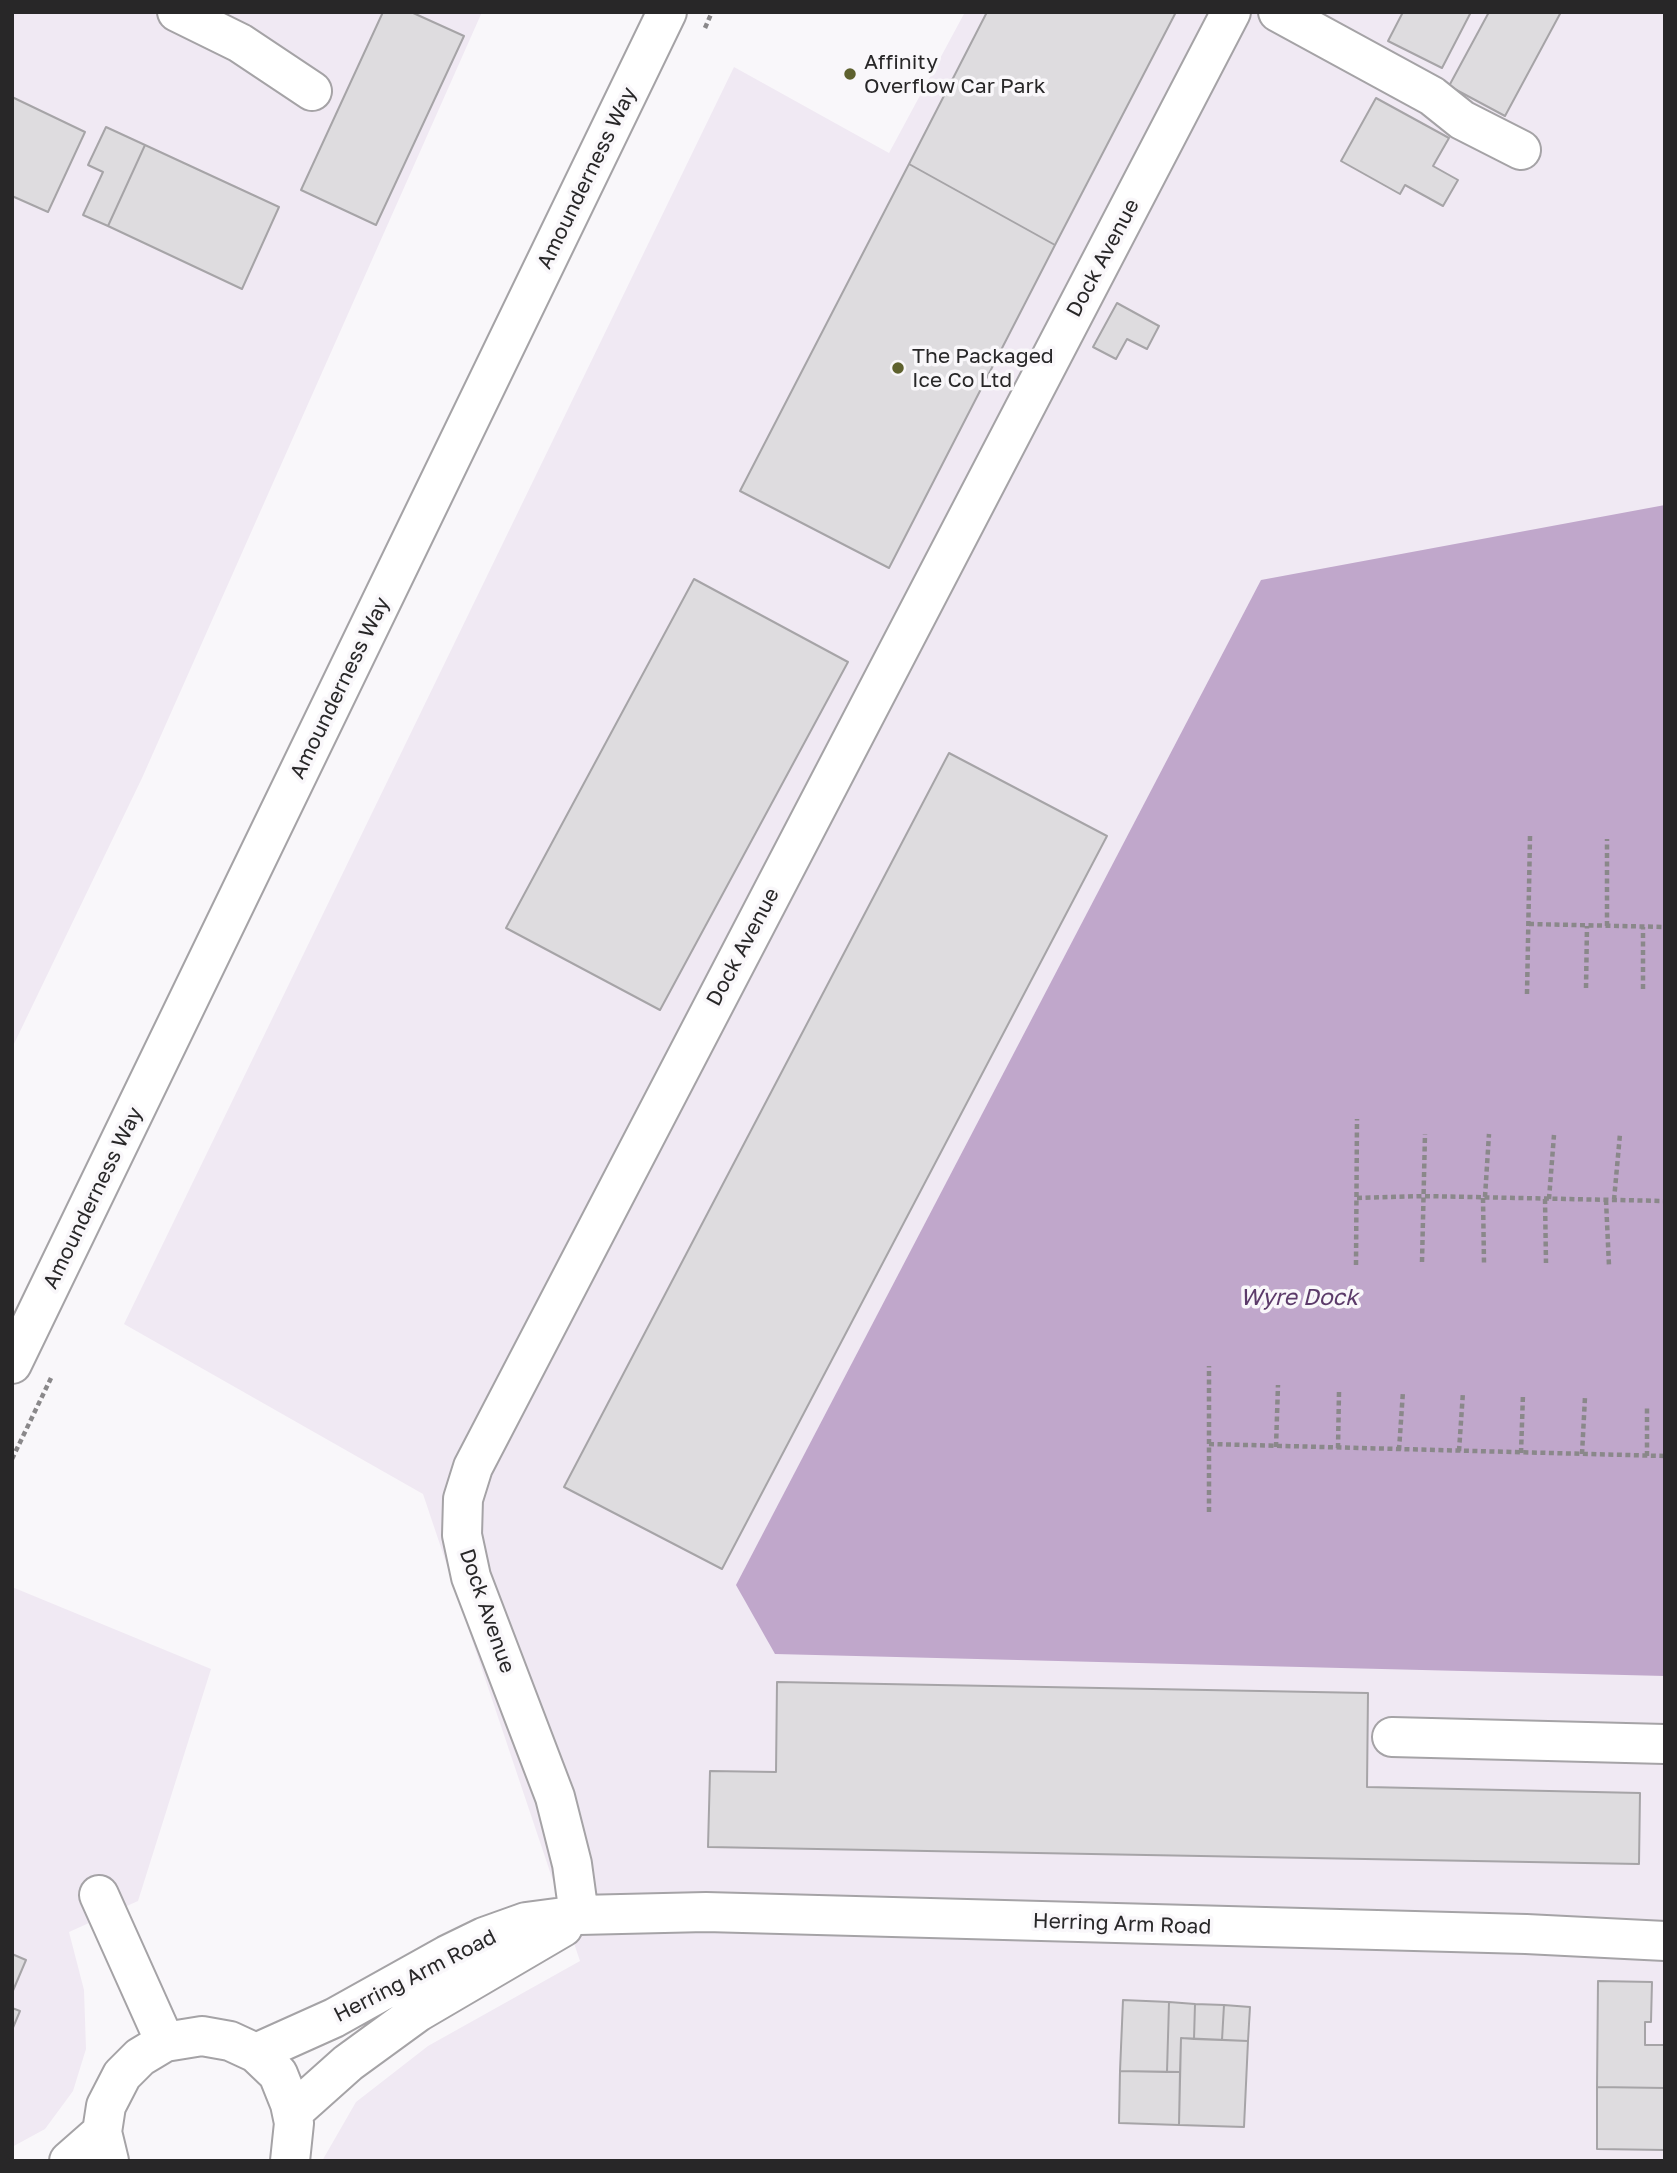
<!DOCTYPE html>
<html>
<head>
<meta charset="utf-8">
<style>
	body { margin:0 }
	#map { position:relative; width:1677px; height:2173px; overflow:hidden; background:#f9f7fa; font-family:"Golos Text",sans-serif }
	canvas { display:block }
	.frame { position:absolute; inset:0; border:14px solid #282728; pointer-events:none }
</style>
</head>
<body>
<div id="map">
<canvas width="1677" height="2173"></canvas>
<div class="frame"></div>
</div>
<script>
const c = document.querySelector('canvas').getContext('2d');
c.lineJoin = 'round';
function fillPath(path, color) { c.fillStyle = color; c.fill(path, 'evenodd'); }
const poly = rows => new Path2D(rows.map(r => 'M' + r).join(''));
function stroke(path, color, width, dash) { c.strokeStyle = color; c.lineWidth = width; c.lineCap = dash ? 'butt' : 'round'; c.setLineDash(dash || []); c.stroke(path); }
function drawText(font, color, halo, rows, align = 'center') {
  c.font = font + ' "Golos Text",sans-serif'; c.lineWidth = 7; c.setLineDash([]); c.textBaseline = 'middle'; c.strokeStyle = halo; c.fillStyle = color; for (const [text, x, y, turn = 0] of rows) {
    c.save(); c.translate(x, y); c.rotate((+turn || 0) * Math.PI / 180); c.textAlign = isNaN(turn) ? turn : align; if (halo) c.strokeText(text, 0, 0); c.fillText(text, 0, 0); c.restore();
  }
}
fillPath(poly([
	[12,12,482,12,142,778,12,1048],
	[965,12,1665,12,1665,2161,322,2161,356,2102,428,2046,580,1961,423,1494,124,1324,734,67,889,153],
	[12,1587,211,1669,138,1901,69,1932,84,1990,86,2049,73,2091,45,2129,12,2147]
]), '#f0e9f3');
fillPath(poly([
	[1665,505,1665,1676,775,1654,736,1585,1261,580]
]), '#c0a7cb');
const building = poly([
	[383,12,411,12,464,36,376,225,301,190,383,12],
	[987,12,1176,12,1055,245,909,164,987,12],
	[1403,12,1471,12,1442,68,1388,41,1403,12],
	[1489,12,1561,12,1505,116,1449,86,1489,12],
	[12,97,85,132,48,212,12,196,12,97],
	[1376,98,1449,138,1433,166,1458,180,1443,206,1405,185,1400,194,1341,161,1376,98],
	[106,127,145,145,108,226,83,215,103,172,88,165,106,127],
	[145,145,279,207,242,289,108,226,145,145],
	[909,164,1055,245,889,568,740,491,909,164],
	[1117,303,1159,326,1147,349,1127,339,1116,359,1093,347,1117,303],
	[694,579,848,662,660,1010,506,928,694,579],
	[949,753,1107,836,722,1569,564,1487,949,753],
	[777,1682,1368,1693,1367,1787,1640,1793,1639,1864,708,1847,710,1771,776,1772,777,1682],
	[12,1954,26,1960,12,1993,12,1954],
	[1598,1981,1652,1982,1651,2022,1645,2022,1645,2045,1665,2045,1665,2088,1597,2087,1598,1981],
	[1123,2000,1169,2002,1167,2072,1120,2071,1123,2000],
	[1169,2002,1195,2004,1194,2039,1181,2038,1180,2072,1167,2072,1169,2002],
	[1195,2004,1224,2005,1222,2040,1194,2039,1195,2004],
	[1224,2005,1250,2007,1248,2041,1222,2040,1224,2005],
	[12,2008,20,2011,12,2030,12,2008],
	[1181,2038,1248,2041,1244,2127,1179,2125,1181,2038],
	[1120,2071,1180,2072,1179,2125,1119,2123,1120,2071],
	[1597,2087,1665,2088,1665,2150,1597,2149,1597,2087]
]);
fillPath(building, '#dedcdf');
stroke(building, '#a6a4a7', 2);
const minor = poly([
	[177,12,240,43,312,91],
	[1278,12,1432,96,1462,120,1521,150],
	[1392,1737,1665,1744],
	[99,1895,165,2042],
	[579,1915,572,1864,555,1797,471,1577,462,1535,463,1499,473,1467,1231,12],
	[256,2053,334,2018,447,1955,484,1937,526,1922,579,1915,706,1912,1526,1934,1665,1941],
	[292,2113,348,2063,418,2012,563,1927],
	[69,2161,102,2132],
	[109,2161,102,2132,106,2106,122,2075,140,2057,165,2042,202,2036,230,2041,256,2053,278,2074,290,2104,294,2123,290,2161]
]);
const highway = poly([
	[12,1364,667,12]
]);
stroke(minor, '#a5a3a6', 42);
stroke(highway, '#a5a3a6', 42);
stroke(poly([
	[705,28,712,12],
	[1529,924,1665,927],
	[1607,926,1607,839],
	[1586,988,1587,926],
	[1643,989,1643,927],
	[1527,994,1530,836],
	[1485,1197,1489,1134],
	[1357,1198,1422,1196,1665,1201],
	[1483,1198,1484,1263],
	[1545,1199,1546,1263],
	[1549,1199,1554,1135],
	[1606,1200,1609,1266],
	[1614,1200,1620,1134],
	[1422,1262,1425,1134],
	[1356,1265,1357,1119],
	[1209,1444,1665,1456],
	[1276,1447,1278,1385],
	[1338,1448,1339,1392],
	[1399,1450,1403,1391],
	[1459,1451,1463,1392],
	[1521,1453,1523,1394],
	[1582,1454,1585,1397],
	[1647,1456,1647,1406],
	[12,1459,51,1378],
	[1209,1512,1209,1366]
]), '#8a888a', 4.5, [5, 3.5]);
stroke(minor, '#fff', 38);
stroke(highway, '#fff', 38);
for (const [x, y, r, color] of [
	[850,74,7,"#5e612e"],
	[898,368,7,"#5e612e"]
]) { const dot = new Path2D(); dot.arc(x, y, r, 0, 2 * Math.PI); c.fillStyle = color; c.fill(dot); stroke(dot, '#f9f7fa', 2.5); }
drawText('21px', '#282728', '#f9f7fa', [
	["Affinity",864,62],
	["Overflow Car Park",864,86],
	["The Packaged",912,356],
	["Ice Co Ltd",912,380]
], 'left');
drawText('21px', '#282728', '#f9f7fa', [
	["Amounderness Way",587,178,-64],
	["Dock Avenue",1103,258,-62],
	["Amounderness Way",340,688,-64],
	["Dock Avenue",743,947,-62],
	["Amounderness Way",93,1198,-64],
	["Dock Avenue",487,1611,71],
	["Herring Arm Road",1122,1924,2],
	["Herring Arm Road",415,1976,-27]
]);
drawText('italic 23px', '#5c3b6a', '#f9f7fa', [
	["Wyre Dock",1299,1298]
]);
</script>
</body>
</html>
